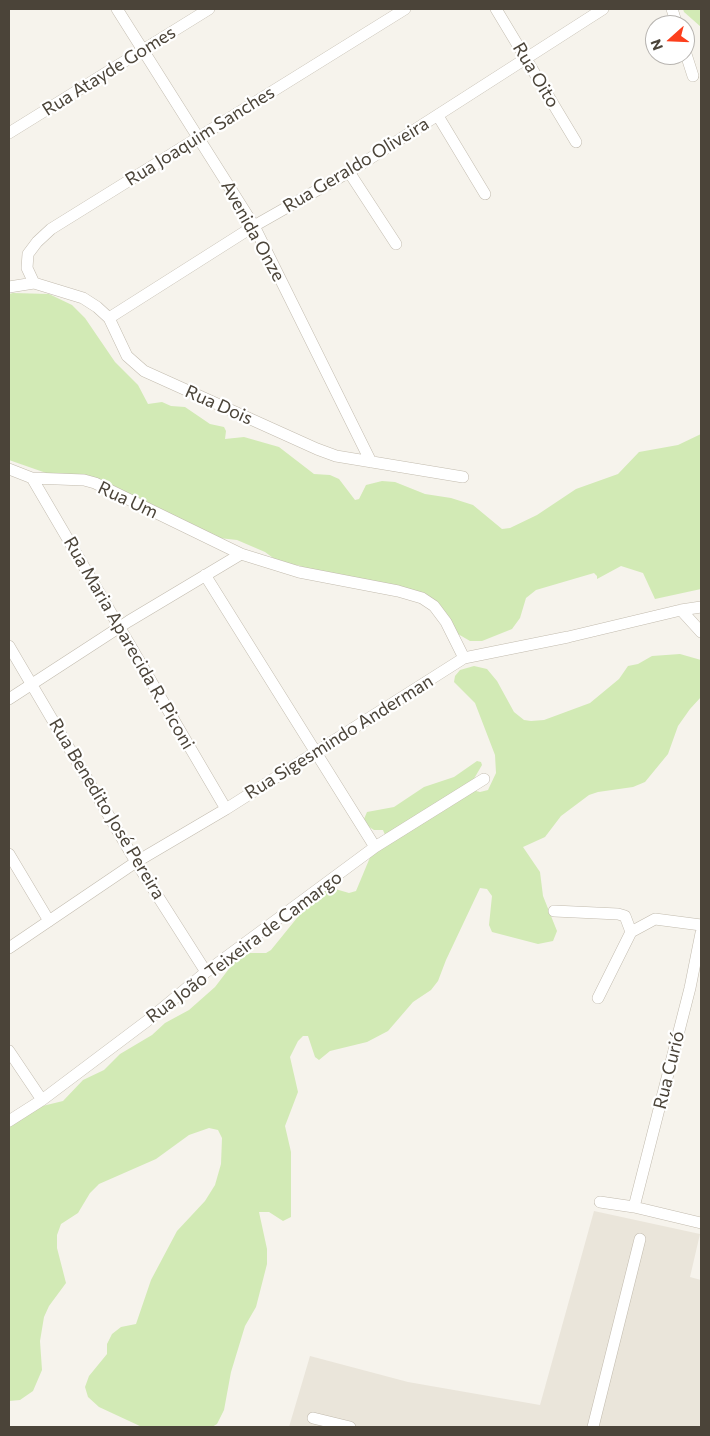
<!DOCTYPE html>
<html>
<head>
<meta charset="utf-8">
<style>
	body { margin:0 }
	#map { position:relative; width:710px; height:1436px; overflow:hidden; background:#f6f3ec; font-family:Commissioner,sans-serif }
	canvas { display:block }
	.frame { position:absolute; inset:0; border:10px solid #4b4439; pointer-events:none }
	.north { position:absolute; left:645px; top:15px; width:50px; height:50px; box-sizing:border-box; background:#fff; border:1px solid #b7b4b0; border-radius:50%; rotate:250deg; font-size:14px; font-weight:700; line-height:20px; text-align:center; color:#4b4439 }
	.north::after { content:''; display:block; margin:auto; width:18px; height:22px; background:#fc3f1d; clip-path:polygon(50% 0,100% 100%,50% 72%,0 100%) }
</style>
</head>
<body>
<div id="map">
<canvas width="710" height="1436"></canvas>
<div class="frame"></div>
<div class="north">N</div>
</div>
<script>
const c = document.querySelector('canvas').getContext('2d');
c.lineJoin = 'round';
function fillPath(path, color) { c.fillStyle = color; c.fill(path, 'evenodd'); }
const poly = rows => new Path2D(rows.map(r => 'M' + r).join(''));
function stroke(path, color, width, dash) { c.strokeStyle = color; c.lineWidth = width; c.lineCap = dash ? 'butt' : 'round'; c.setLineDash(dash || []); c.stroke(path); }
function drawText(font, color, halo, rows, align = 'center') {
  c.font = font + ' Commissioner,sans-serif'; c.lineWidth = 4.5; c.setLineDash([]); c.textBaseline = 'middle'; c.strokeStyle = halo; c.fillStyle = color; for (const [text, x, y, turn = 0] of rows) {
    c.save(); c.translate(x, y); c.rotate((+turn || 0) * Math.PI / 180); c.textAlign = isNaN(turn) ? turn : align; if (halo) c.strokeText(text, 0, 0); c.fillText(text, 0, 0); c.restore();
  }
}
fillPath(poly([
	[594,1211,700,1234,690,1277,701,1280,701,1427,289,1427,310,1356,408,1382,540,1405]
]), '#eae5da');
fillPath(poly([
	[683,9,701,9,701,27,684,12],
	[13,293,49,294,72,305,85,318,115,362,138,385,148,404,162,402,171,406,185,407,210,424,224,427,226,431,225,439,244,437,279,447,314,474,330,475,339,479,355,500,359,499,366,485,382,481,395,482,425,494,451,498,473,505,502,529,510,528,537,515,576,489,618,474,639,452,678,445,701,434,701,589,655,599,643,573,621,566,597,579,597,576,594,573,536,590,526,598,520,618,512,629,482,641,470,641,458,634,442,609,316,573,298,565,284,566,265,552,237,540,192,535,122,491,49,474,9,460,9,294],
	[680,654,701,660,701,697,690,709,678,726,668,754,645,782,633,787,598,792,589,795,561,816,545,837,523,847,540,872,543,896,557,931,553,941,538,944,492,932,489,925,492,896,487,889,480,888,446,960,438,981,431,990,413,1002,388,1031,367,1042,330,1051,319,1060,315,1057,308,1036,303,1036,298,1041,290,1057,298,1092,285,1126,291,1152,291,1217,283,1221,269,1212,259,1212,267,1249,267,1264,256,1307,245,1326,231,1372,224,1410,217,1424,212,1427,142,1427,99,1407,88,1397,85,1387,89,1376,107,1354,107,1344,112,1334,121,1327,136,1324,151,1280,177,1231,205,1201,215,1185,221,1164,222,1138,218,1130,209,1128,189,1135,156,1159,99,1184,90,1193,78,1213,61,1224,57,1235,57,1248,66,1283,49,1306,44,1317,40,1341,42,1370,33,1391,20,1400,9,1401,9,1119,22,1111,63,1101,83,1080,104,1070,120,1054,152,1035,165,1023,189,1010,215,987,238,957,249,953,266,953,271,950,318,892,332,888,349,893,356,891,371,855,385,835,383,830,374,830,366,825,364,819,367,812,394,807,424,787,454,777,477,761,481,762,482,765,468,789,480,792,488,790,496,773,495,755,475,703,454,682,455,676,460,670,474,666,487,669,497,681,514,712,524,720,531,721,544,720,590,703,619,679,628,666,638,664,652,656]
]), '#d2eab5');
const street = poly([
	[117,9,254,226,371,462],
	[496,9,576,142],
	[672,9,677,25],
	[685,51,693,76],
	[438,116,485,194],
	[9,133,209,9],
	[349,172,396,244],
	[34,283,27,268,28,254,37,242,51,229,405,9],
	[9,287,34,283,83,298,97,307,109,318,127,356,144,371,317,449,336,456,463,477],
	[109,318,254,226,349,172,603,9],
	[9,469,32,478,84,480,95,483,241,554,299,572,398,591,422,598,434,606,446,622,464,658],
	[32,478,226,809],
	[205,575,375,847],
	[681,610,701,632],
	[9,646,136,862,206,972],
	[9,699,129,621,241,554],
	[9,854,49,921],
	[554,911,618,914,625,916,631,932],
	[9,948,136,862,226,809,464,658,568,637,681,610,701,607],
	[598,998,631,932,655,919,701,925],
	[9,1051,42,1100],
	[9,1121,42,1100,147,1021,206,972,375,847,484,779],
	[600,1202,634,1207,701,1223],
	[634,1207,690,988,701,933],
	[313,1418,350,1427],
	[593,1427,640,1239]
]);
stroke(street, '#c2bbae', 12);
stroke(street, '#fff', 11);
drawText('18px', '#4b4439', '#fff', [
	["Rua Atayde Gomes",109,71,-32],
	["Rua Oito",536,75,59],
	["Rua Joaquim Sanches",200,136,-32],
	["Rua Geraldo Oliveira",356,165,-31],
	["Avenida Onze",253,231,61],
	["Rua Dois",219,405,24],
	["Rua Um",128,500,25],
	["Rua Maria Aparecida R. Piconi",129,643,60],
	["Rua Sigesmindo Anderman",339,737,-32],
	["Rua Benedito José Pereira",107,809,59],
	["Rua João Teixeira de Camargo",244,947,-37],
	["Rua Curió",669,1070,-76]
]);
</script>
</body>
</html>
